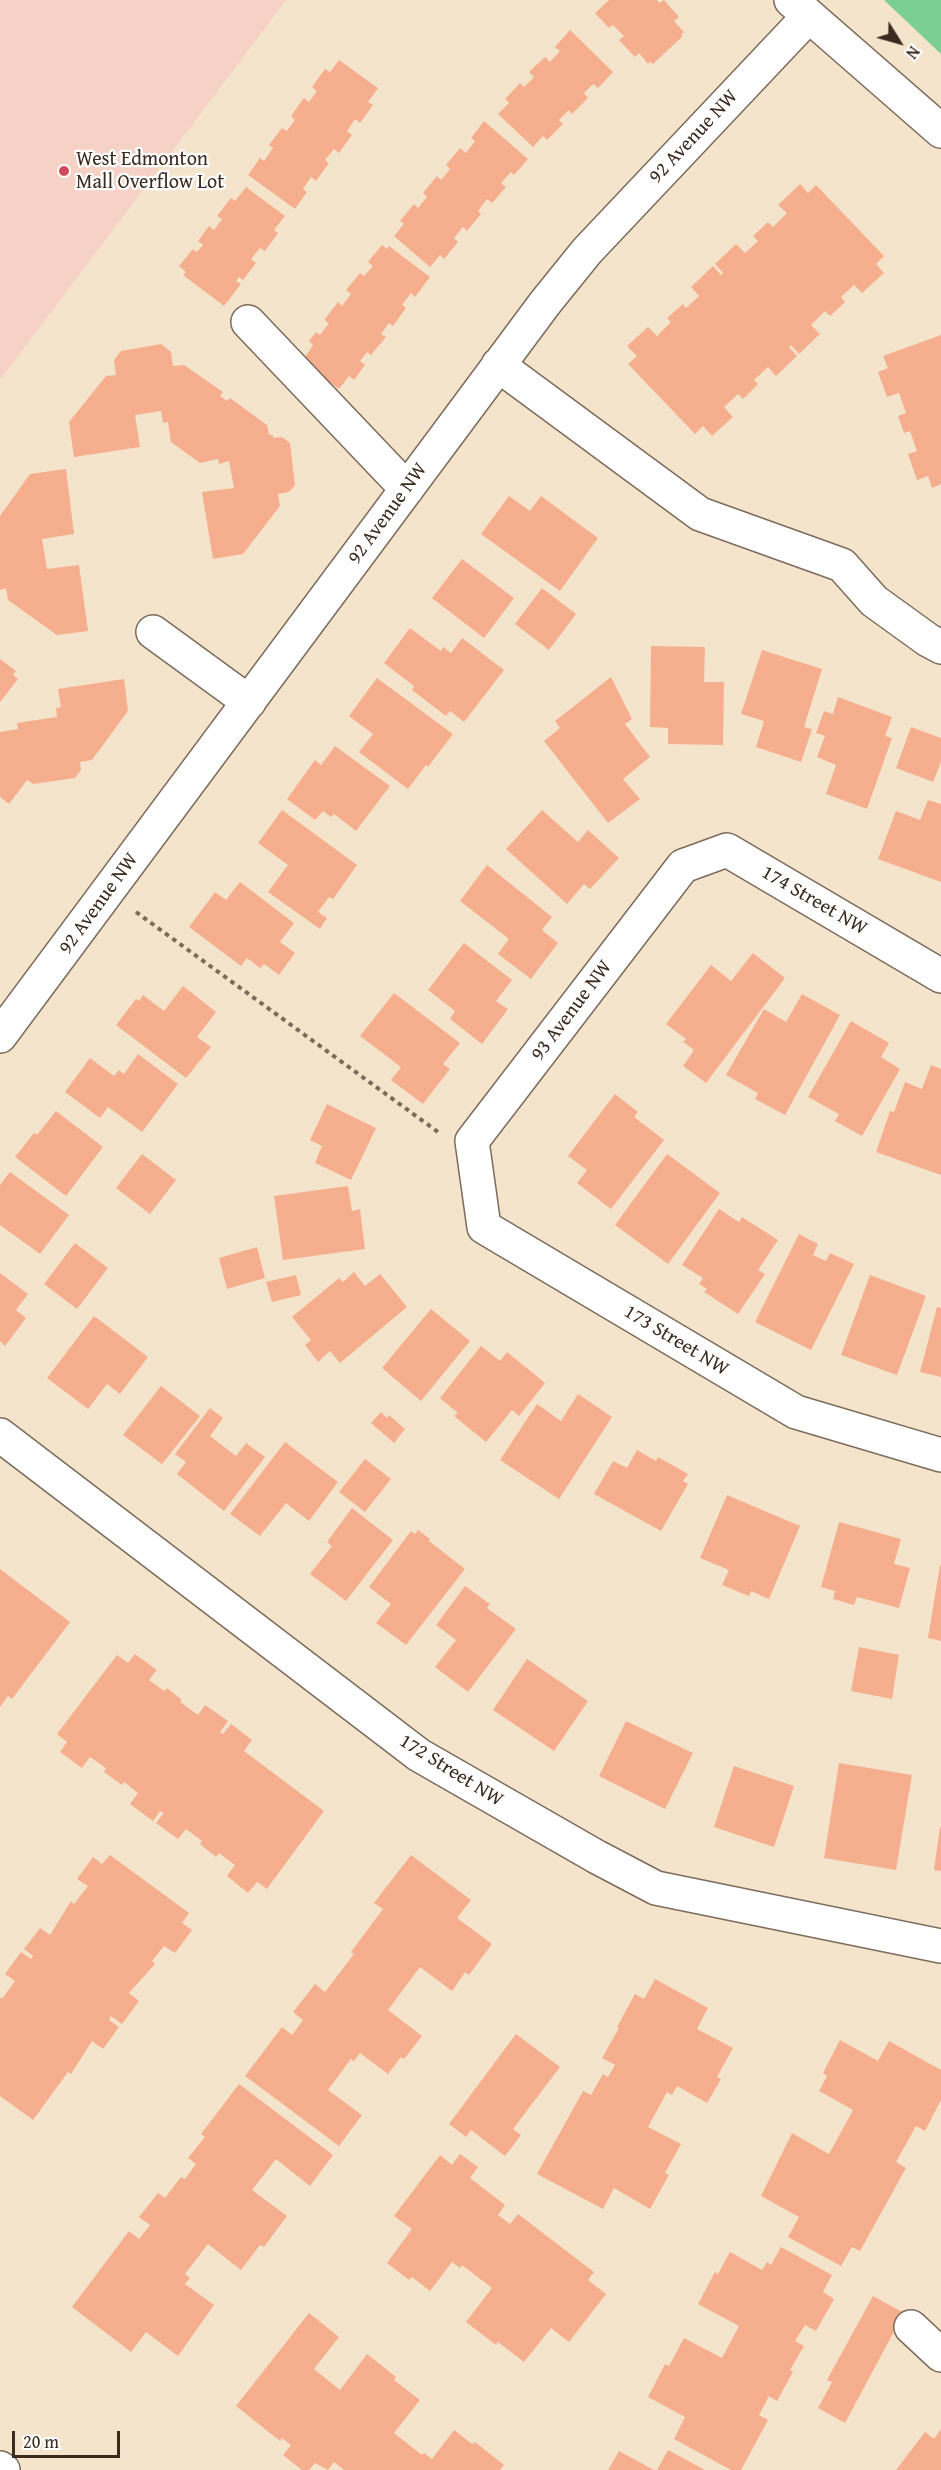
<!DOCTYPE html>
<html>
<head>
<meta charset="utf-8">
<style>
	body { margin:0 }
	#map { position:relative; width:941px; height:2470px; overflow:hidden; background:#f5e4cc; font-family:"Gentium Book Plus",serif }
	canvas { display:block }
	.north { position:absolute; left:869px; top:12px; width:60px; height:60px; -webkit-text-stroke:4px #fff; paint-order:stroke; rotate:127deg; font-size:16px; font-weight:700; line-height:24px; text-align:center; color:#3b2a1e }
	.north::after { content:''; display:block; margin:auto; width:21px; height:27px; background:#3b2a1e; clip-path:polygon(50% 0,100% 100%,50% 72%,0 100%) }
	.scale { position:absolute; left:12px; top:2431px; width:108px; height:27px; box-sizing:border-box; border:3px solid #3b2a1e; border-top:0; padding-left:8px; font-size:18px; line-height:21px; white-space:nowrap; color:#3b2a1e; -webkit-text-stroke:4px #fff; paint-order:stroke }
</style>
</head>
<body>
<div id="map">
<canvas width="941" height="2470"></canvas>
<div class="north">N</div>
<div class="scale">20 m</div>
</div>
<script>
const c = document.querySelector('canvas').getContext('2d');
c.lineJoin = 'round';
function fillPath(path, color) { c.fillStyle = color; c.fill(path, 'evenodd'); }
const poly = rows => new Path2D(rows.map(r => 'M' + r).join(''));
function stroke(path, color, width, dash) { c.strokeStyle = color; c.lineWidth = width; c.lineCap = dash ? 'butt' : 'round'; c.setLineDash(dash || []); c.stroke(path); }
function drawText(font, color, halo, rows, align = 'center') {
  c.font = font + ' "Gentium Book Plus",serif'; c.lineWidth = 4.5; c.setLineDash([]); c.textBaseline = 'middle'; c.strokeStyle = halo; c.fillStyle = color; for (const [text, x, y, turn = 0] of rows) {
    c.save(); c.translate(x, y); c.rotate((+turn || 0) * Math.PI / 180); c.textAlign = isNaN(turn) ? turn : align; if (halo) c.strokeText(text, 0, 0); c.fillText(text, 0, 0); c.restore();
  }
}
fillPath(poly([
	[0,0,286,0,0,380]
]), '#f6d1c5');
fillPath(poly([
	[884,0,941,0,941,54]
]), '#7bcf92');
fillPath(poly([
	[609,0,657,0,659,3,664,0,679,17,674,21,684,32,681,35,683,36,653,64,650,62,648,64,639,53,635,57,619,40,624,36,613,25,609,28,595,13],
	[570,30,613,72,598,88,593,84,584,93,588,98,572,114,569,110,559,120,563,124,547,140,543,136,533,147,498,114,509,103,505,99,520,83,524,87,534,77,529,72,545,57,550,62,560,51,555,47],
	[339,60,378,88,368,102,373,105,360,123,355,119,347,131,352,135,339,153,334,149,325,160,329,163,316,181,311,177,303,189,307,192,295,209,248,175,260,158,264,161,273,148,269,145,282,128,287,131,295,120,291,116,304,98,309,102,317,91,312,87,325,69,330,72],
	[484,121,528,159,514,175,511,172,501,183,506,187,492,203,487,199,478,211,481,214,467,231,463,227,454,238,458,242,444,259,440,255,430,267,394,236,404,224,400,221,414,204,418,208,427,197,423,193,437,176,441,180,450,169,446,165,460,148,466,153,475,141,471,138],
	[800,184,808,193,816,185,884,256,876,264,884,273,862,293,854,285,841,297,845,302,830,316,825,311,811,325,820,334,799,354,791,345,789,347,797,356,776,376,768,367,754,380,758,384,743,399,738,394,724,407,733,417,712,436,703,426,695,434,628,364,637,356,627,346,648,327,657,336,671,322,667,318,683,304,686,308,699,296,691,287,713,266,721,275,723,273,715,264,736,244,745,253,758,241,753,236,768,222,773,227,787,213,778,205],
	[246,187,285,216,274,230,278,233,265,251,260,248,251,259,256,263,243,280,239,277,236,281,241,284,224,306,183,275,186,272,179,266,193,249,197,252,203,245,198,241,209,226,214,230,222,219,217,216,231,198,235,201],
	[382,245,387,249,389,246,430,277,415,297,411,293,402,305,406,308,393,326,389,323,381,334,386,337,371,355,367,352,360,361,365,365,354,380,349,376,339,389,305,364,308,360,305,357,313,345,309,341,316,332,320,335,329,323,324,320,338,302,342,306,351,294,346,290,360,273,364,276,373,266,368,262],
	[941,335,941,484,932,488,928,476,917,480,908,454,917,451,910,431,904,433,898,416,906,413,899,393,887,397,878,372,888,368,883,356],
	[161,344,171,352,173,366,184,365,223,392,220,396,227,401,230,398,267,425,269,435,273,435,273,438,282,437,290,443,295,485,289,492,278,494,280,506,243,554,213,559,202,492,234,488,229,461,219,464,218,459,200,463,171,442,168,422,163,423,161,411,135,415,140,447,74,457,69,422,106,376,116,375,114,360,121,351],
	[66,469,74,534,42,539,47,569,79,565,88,631,57,635,8,600,6,588,0,590,0,516,30,474],
	[509,496,530,511,541,496,598,538,560,591,481,534],
	[462,559,514,598,484,638,432,598],
	[542,588,576,614,549,650,515,624],
	[410,628,441,651,443,647,451,653,462,638,504,670,464,722,450,711,446,716,412,690,414,686,384,663],
	[651,646,705,647,704,682,724,682,723,745,668,744,668,728,650,727],
	[762,650,822,669,804,727,812,729,801,762,756,747,764,721,741,714],
	[0,659,16,671,13,675,18,679,0,702],
	[611,677,632,719,625,724,650,757,623,779,640,799,608,823,544,741,560,728,555,721],
	[377,678,453,734,428,767,426,765,408,789,359,752,373,734,349,716],
	[124,679,128,711,92,760,80,762,81,770,75,778,33,784,27,780,9,804,0,797,0,732,18,729,17,723,57,717,56,708,61,707,58,689],
	[838,697,892,717,885,736,892,738,867,809,826,794,836,765,817,757,825,736,816,733,824,711,833,714],
	[911,727,941,738,941,762,933,782,896,768],
	[335,746,390,786,356,831,334,814,331,817,323,811,315,820,287,799,315,760,321,765],
	[928,800,941,804,941,882,878,859,896,811,920,820],
	[282,810,357,865,333,899,329,897,318,912,327,918,320,929,268,892,288,865,258,843],
	[542,810,578,842,588,830,619,858,590,889,584,884,567,904,506,849],
	[487,865,552,917,542,930,558,943,531,979,498,954,509,939,460,901],
	[240,882,294,923,280,942,295,953,279,975,264,964,260,968,247,958,241,966,189,927,215,892,226,900],
	[464,943,512,980,496,1001,508,1009,482,1044,450,1019,455,1011,428,990],
	[753,953,785,978,706,1083,683,1066,694,1050,683,1042,686,1039,666,1024,711,965,731,981],
	[183,986,216,1012,197,1037,211,1047,186,1078,116,1025,136,999,139,1001,143,995,164,1011],
	[394,993,460,1043,443,1064,450,1069,423,1104,391,1080,401,1067,360,1036],
	[802,994,840,1015,785,1115,755,1099,758,1093,726,1075,764,1009,786,1022],
	[851,1021,889,1043,881,1057,900,1069,862,1136,835,1121,839,1114,808,1097],
	[138,1054,178,1084,142,1132,108,1107,100,1118,65,1092,90,1058,114,1076,119,1070,124,1074],
	[931,1065,941,1069,941,1175,876,1152,890,1111,894,1112,905,1082,922,1089],
	[615,1094,638,1112,634,1117,664,1140,611,1209,577,1183,587,1170,568,1156],
	[327,1104,376,1128,351,1180,315,1163,322,1146,310,1140],
	[56,1111,103,1147,66,1196,15,1157,34,1133,37,1135],
	[142,1154,176,1180,150,1214,116,1188],
	[667,1154,720,1193,668,1264,615,1225],
	[10,1172,69,1215,40,1254,0,1225,0,1185],
	[348,1186,352,1211,360,1209,365,1249,283,1260,274,1196],
	[719,1209,739,1222,742,1217,778,1240,758,1270,765,1274,738,1314,704,1292,707,1289,699,1284,703,1278,682,1265],
	[799,1234,818,1244,813,1255,826,1261,830,1253,854,1264,811,1350,755,1322],
	[75,1243,108,1268,77,1309,44,1284],
	[257,1247,265,1278,227,1289,219,1258],
	[354,1272,365,1286,380,1274,407,1307,340,1363,330,1351,318,1362,305,1345,311,1340,292,1317,339,1278,343,1282],
	[0,1273,28,1294,16,1310,26,1318,5,1346,0,1341],
	[296,1275,301,1295,272,1302,266,1282],
	[870,1275,926,1296,897,1375,841,1355],
	[937,1307,941,1308,941,1377,920,1372],
	[431,1309,470,1341,421,1401,382,1368],
	[94,1316,148,1357,120,1394,107,1384,88,1409,47,1378],
	[481,1346,500,1361,507,1352,545,1383,519,1416,512,1410,486,1442,454,1416,458,1413,440,1398],
	[161,1386,200,1416,162,1464,123,1435],
	[578,1394,612,1417,559,1499,500,1460,537,1404,561,1421],
	[210,1408,223,1418,210,1436,236,1456,246,1443,265,1457,224,1511,177,1474,186,1462,175,1454],
	[381,1412,387,1418,389,1415,405,1429,394,1443,371,1423],
	[285,1442,338,1482,309,1521,286,1503,260,1536,230,1514],
	[637,1450,656,1461,658,1457,688,1474,683,1481,688,1484,661,1531,594,1494,613,1461,627,1468],
	[365,1459,391,1479,365,1512,339,1492],
	[727,1495,800,1526,769,1599,751,1591,749,1596,722,1585,729,1570,700,1558],
	[352,1508,393,1540,346,1601,310,1574,332,1546,327,1542],
	[839,1522,901,1539,894,1564,910,1568,899,1608,857,1597,854,1605,833,1599,835,1591,821,1587],
	[418,1530,430,1539,429,1541,465,1569,406,1645,376,1623,391,1604,369,1587,411,1531,415,1534],
	[940,1565,941,1565,941,1641,928,1638],
	[0,1569,70,1622,12,1699,8,1696,0,1707],
	[465,1586,490,1604,487,1608,516,1629,468,1692,435,1667,456,1640,436,1625],
	[859,1647,899,1655,892,1699,851,1691],
	[135,1654,157,1670,149,1680,164,1691,167,1688,182,1700,180,1702,198,1715,205,1705,228,1721,220,1732,223,1734,231,1724,252,1740,244,1751,324,1811,267,1889,257,1882,248,1893,227,1876,235,1865,219,1853,216,1857,200,1844,202,1841,186,1829,178,1839,156,1823,164,1813,160,1811,153,1821,130,1804,138,1793,124,1782,122,1785,104,1772,106,1768,90,1757,82,1768,60,1752,67,1742,57,1734,117,1655,128,1663],
	[527,1659,588,1701,554,1751,493,1710],
	[626,1721,693,1753,665,1809,599,1776],
	[839,1763,912,1775,896,1870,824,1858],
	[734,1766,794,1786,774,1847,714,1827],
	[940,1827,941,1827,941,1871,934,1870],
	[110,1855,189,1913,182,1923,192,1930,175,1953,164,1946,152,1961,155,1964,129,1993,139,2001,122,2024,111,2016,109,2020,119,2027,103,2049,92,2041,71,2074,68,2072,33,2120,0,2096,0,1997,2,1999,15,1981,5,1974,21,1952,31,1959,33,1956,24,1949,40,1928,50,1935,71,1901,74,1904,88,1886,77,1879,93,1857,102,1864],
	[411,1855,471,1900,457,1918,492,1944,469,1975,465,1972,452,1991,420,1967,388,2010,422,2036,404,2059,401,2057,388,2074,360,2053,354,2061,351,2059,328,2090,362,2115,339,2146,245,2076,282,2027,292,2035,303,2020,293,2012,315,1984,325,1992,354,1954,351,1952,383,1909,374,1903],
	[655,1979,708,2008,697,2029,733,2048,717,2077,721,2079,707,2103,677,2086,672,2095,667,2092,648,2127,681,2144,665,2173,669,2175,650,2209,614,2188,603,2209,537,2174,583,2091,591,2095,603,2074,608,2077,615,2065,602,2058,619,2028,617,2027,635,1994,644,1999],
	[516,2034,560,2067,513,2129,521,2135,505,2156,471,2130,466,2137,449,2124],
	[840,2040,878,2061,889,2041,941,2070,941,2100,925,2131,916,2126,896,2162,906,2168,860,2251,852,2247,841,2266,788,2237,799,2217,761,2196,792,2133,829,2154,853,2110,819,2091,827,2076,823,2073],
	[239,2084,333,2155,310,2186,276,2159,252,2190,287,2216,264,2247,260,2245,241,2270,208,2244,185,2274,190,2278,185,2284,214,2305,178,2356,146,2332,131,2352,72,2307,129,2231,139,2239,150,2225,139,2217,158,2193,165,2198,181,2177,185,2179,196,2164,188,2158,205,2137,201,2134],
	[460,2154,478,2167,470,2178,505,2205,498,2215,510,2224,518,2214,594,2272,588,2280,606,2294,569,2342,551,2328,524,2362,498,2342,496,2345,466,2322,492,2288,462,2265,460,2268,452,2262,430,2291,412,2277,409,2280,387,2263,412,2229,394,2216,440,2155,452,2165],
	[781,2247,832,2275,823,2292,834,2299,816,2331,805,2325,795,2341,804,2346,790,2370,793,2372,777,2401,769,2396,759,2415,768,2420,741,2470,731,2470,674,2439,685,2417,648,2397,665,2364,669,2366,684,2338,722,2358,739,2326,698,2304,715,2272,718,2274,730,2252,762,2270,767,2262,771,2265],
	[873,2296,904,2313,845,2423,818,2408,832,2382,827,2380],
	[309,2313,339,2337,314,2369,340,2390,367,2354,396,2377,394,2380,420,2400,394,2433,422,2455,424,2453,432,2459,454,2430,472,2444,475,2442,504,2465,500,2470,344,2470,334,2462,328,2470,315,2463,309,2470,302,2470,283,2455,291,2445,282,2438,280,2441,236,2406],
	[941,2429,941,2470,896,2470,925,2432,934,2439],
	[668,2450,705,2470,657,2470],
	[619,2451,654,2470,608,2470]
]), '#f6af8e');
const minor = poly([
	[791,0,941,131],
	[248,322,407,489],
	[498,365,700,514,842,565,874,601,928,640,941,647],
	[153,632,249,702],
	[941,976,727,850,683,866,472,1141,484,1227,796,1412,941,1455],
	[0,1036,545,303,587,251,808,17],
	[0,1435,419,1755,597,1857,656,1888,941,1946],
	[911,2327,941,2355]
]);
const major = poly([
	[0,2468,3,2470]
]);
stroke(minor, '#7c6b5b', 36);
stroke(major, '#7c6b5b', 36);
stroke(poly([
	[136,912,438,1132]
]), '#7c6b5b', 4, [4.5, 4.5]);
stroke(minor, '#fff', 33);
stroke(major, '#fff', 33);
for (const [x, y, r, color] of [
	[64,171,6,"#d1495b"]
]) { const dot = new Path2D(); dot.arc(x, y, r, 0, 2 * Math.PI); c.fillStyle = color; c.fill(dot); stroke(dot, '#fff', 2); }
drawText('20px', '#3b2a1e', '#fff', [
	["92 Avenue NW",694,137,-47],
	["92 Avenue NW",388,514,-54],
	["174 Street NW",814,901,30],
	["92 Avenue NW",99,904,-54],
	["93 Avenue NW",572,1011,-53],
	["173 Street NW",676,1341,31],
	["172 Street NW",451,1771,32]
]);
drawText('20px', '#3b2a1e', '#fff', [
	["West Edmonton",76,160],
	["Mall Overflow Lot",76,183]
], 'left');
</script>
</body>
</html>
